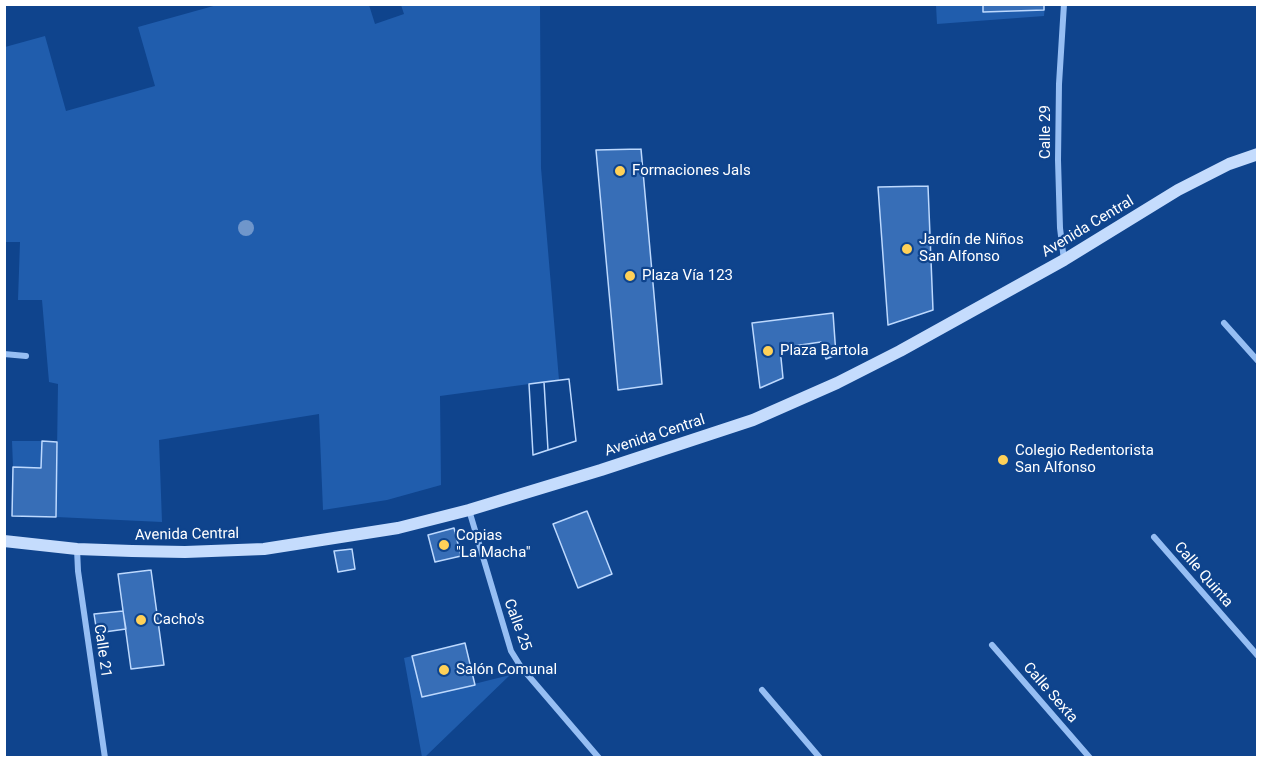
<!DOCTYPE html>
<html>
<head>
<meta charset="utf-8">
<style>
	body { margin:0 }
	#map { position:relative; width:1262px; height:762px; overflow:hidden; background:#0f448d; font-family:Roboto,sans-serif }
	canvas { display:block }
	.frame { position:absolute; inset:0; border:6px solid #fff; pointer-events:none }
</style>
</head>
<body>
<div id="map">
<canvas width="1262" height="762"></canvas>
<div class="frame"></div>
</div>
<script>
const c = document.querySelector('canvas').getContext('2d');
c.lineJoin = 'round';
function fillPath(path, color) { c.fillStyle = color; c.fill(path, 'evenodd'); }
const poly = rows => new Path2D(rows.map(r => 'M' + r).join(''));
function stroke(path, color, width, dash) { c.strokeStyle = color; c.lineWidth = width; c.lineCap = dash ? 'butt' : 'round'; c.setLineDash(dash || []); c.stroke(path); }
function drawText(font, color, halo, rows, align = 'center') {
  c.font = font + ' Roboto,sans-serif'; c.lineWidth = 4.5; c.setLineDash([]); c.textBaseline = 'middle'; c.strokeStyle = halo; c.fillStyle = color; for (const [text, x, y, turn = 0] of rows) {
    c.save(); c.translate(x, y); c.rotate((+turn || 0) * Math.PI / 180); c.textAlign = isNaN(turn) ? turn : align; if (halo) c.strokeText(text, 0, 0); c.fillText(text, 0, 0); c.restore();
  }
}
fillPath(poly([
	[217,5,369,5,375,24,404,14,401,5,540,5,541,168,559,380,440,396,441,485,387,500,323,510,319,414,159,440,162,522,56,517,58,384,49,382,42,300,18,300,20,242,5,242,5,47,45,36,66,111,155,86,138,27],
	[936,5,983,5,983,12,1043,10,1045,5,1044,16,937,24],
	[12,441,42,441,41,468,13,467],
	[412,656,422,697,510,675,425,757,422,757,404,658]
]), '#205dad');
const building = poly([
	[983,4,1044,4,1044,10,983,12,983,4],
	[641,149,662,384,618,390,596,150,641,149],
	[928,186,933,310,888,325,878,187,928,186],
	[833,313,836,355,826,359,821,342,780,348,783,378,760,388,752,323,833,313],
	[569,379,576,441,533,455,529,384,569,379],
	[569,379,576,441,548,450,544,382,569,379],
	[544,382,548,450,533,455,529,384,544,382],
	[42,441,57,442,56,517,12,516,13,467,41,468,42,441],
	[587,511,612,574,578,588,553,524,587,511],
	[454,528,461,556,435,562,428,535,454,528],
	[352,549,355,569,338,572,334,551,352,549],
	[151,570,164,665,131,669,118,574,151,570],
	[123,611,126,629,97,633,94,614,123,611],
	[465,643,475,685,422,697,412,656,465,643]
]);
fillPath(building, '#376eb7');
stroke(building, '#bdd9fe', 1.5);
stroke(poly([
	[1064,4,1059,84,1058,160,1060,228,1064,260],
	[1224,323,1258,361],
	[4,354,26,356],
	[469,510,511,651,521,667,599,758],
	[1154,537,1258,656],
	[77,549,78,571,105,758],
	[992,645,1090,758],
	[762,690,820,758]
]), '#96bef3', 6);
stroke(poly([
	[4,541,77,549,132,551,185,552,264,549,398,528,469,510,601,470,753,420,837,383,900,351,1064,260,1178,190,1229,164,1258,154]
]), '#c5dcfd', 12);
c.fillStyle = '#6f96cb';
for (const [x, y] of [
	[246,228]
]) { c.beginPath(); c.arc(x, y, 8, 0, 2 * Math.PI); c.fill(); }
for (const [x, y, r, color] of [
	[620,171,6,"#ffd158"],
	[907,249,6,"#ffd158"],
	[630,276,6,"#ffd158"],
	[768,351,6,"#ffd158"],
	[1003,460,6,"#ffd158"],
	[444,545,6,"#ffd158"],
	[141,620,6,"#ffd158"],
	[444,670,6,"#ffd158"]
]) { const dot = new Path2D(); dot.arc(x, y, r, 0, 2 * Math.PI); c.fillStyle = color; c.fill(dot); stroke(dot, '#0f448d', 2); }
drawText('15px', '#fff', '#0f448d', [
	["Calle 29",1046,132,-90],
	["Avenida Central",1088,227,-31],
	["Avenida Central",655,436,-18],
	["Avenida Central",187,535,-1],
	["Calle Quinta",1203,575,49],
	["Calle 25",517,625,70],
	["Calle 21",102,651,82],
	["Calle Sexta",1050,693,49]
]);
drawText('15px', '#fff', '#0f448d', [
	["Formaciones Jals",632,171],
	["Jardín de Niños",919,240],
	["San Alfonso",919,257],
	["Plaza Vía 123",642,276],
	["Plaza Bartola",780,351],
	["Colegio Redentorista",1015,451],
	["San Alfonso",1015,468],
	["Copias",456,536],
	["\"La Macha\"",456,553],
	["Cacho's",153,620],
	["Salón Comunal",456,670]
], 'left');
</script>
</body>
</html>
